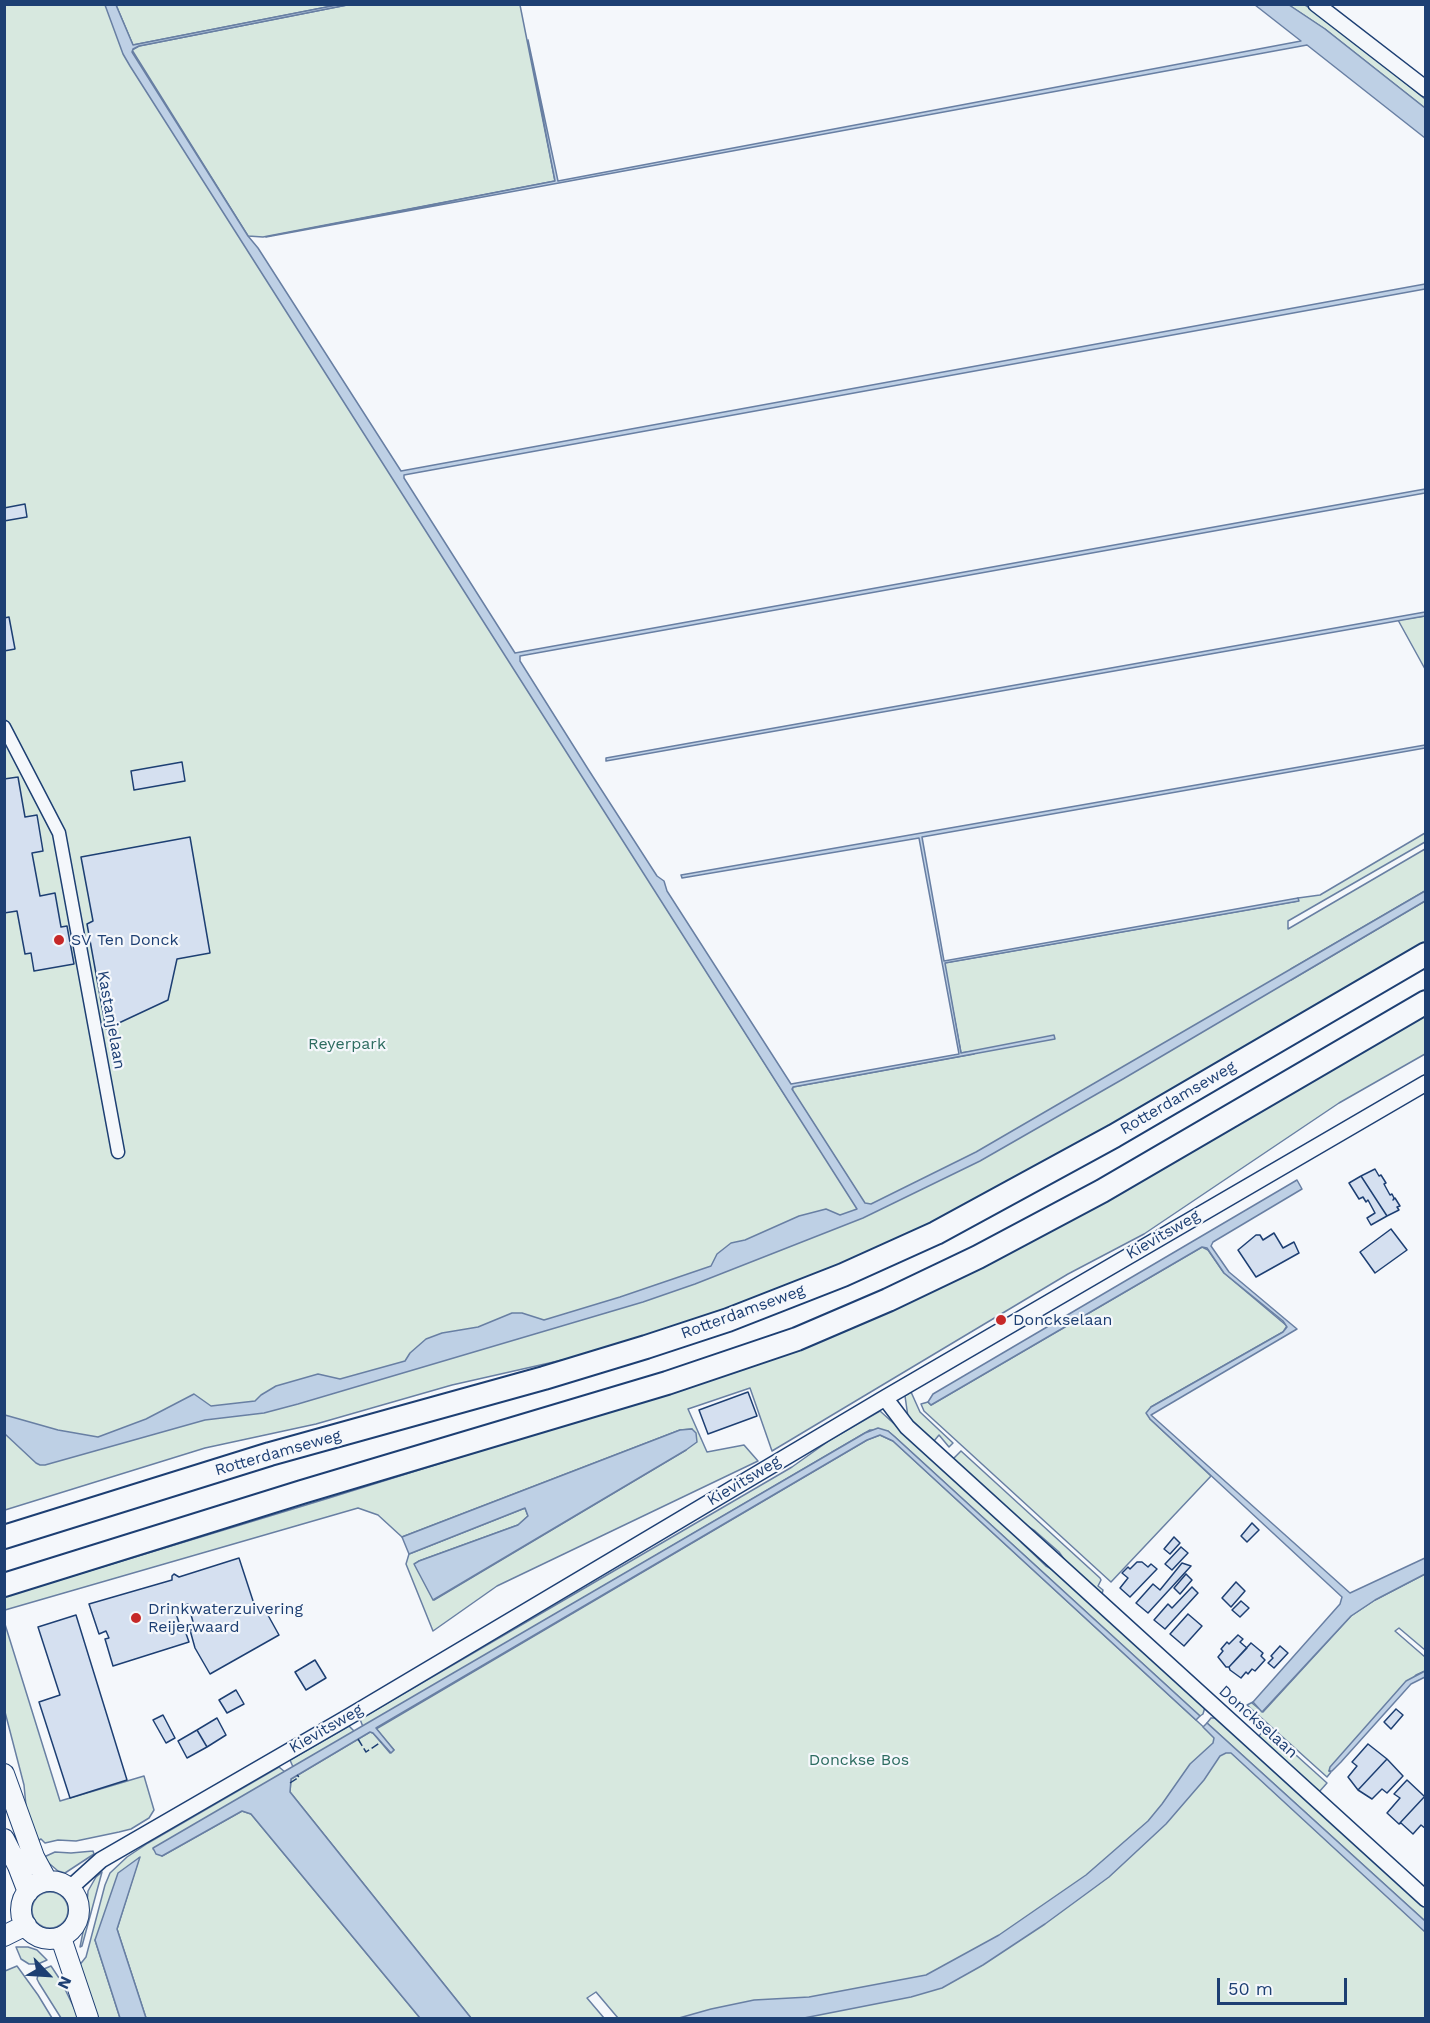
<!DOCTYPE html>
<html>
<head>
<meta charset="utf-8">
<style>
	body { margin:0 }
	#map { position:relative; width:1430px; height:2023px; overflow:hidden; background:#f4f7fb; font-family:"Work Sans",sans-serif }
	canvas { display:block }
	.frame { position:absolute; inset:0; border:6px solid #1d3f73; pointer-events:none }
	.north { position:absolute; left:18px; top:1945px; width:60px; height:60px; -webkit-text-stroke:4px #f4f7fb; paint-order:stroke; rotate:115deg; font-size:16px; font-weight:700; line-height:24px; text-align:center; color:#1d3f73 }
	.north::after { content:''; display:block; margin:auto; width:21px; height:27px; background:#1d3f73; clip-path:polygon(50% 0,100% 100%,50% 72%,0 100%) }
	.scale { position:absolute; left:1217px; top:1978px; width:130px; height:27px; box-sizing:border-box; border:3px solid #1d3f73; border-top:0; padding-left:8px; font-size:18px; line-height:21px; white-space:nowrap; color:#1d3f73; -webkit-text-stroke:4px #f4f7fb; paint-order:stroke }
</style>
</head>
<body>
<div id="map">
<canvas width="1430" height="2023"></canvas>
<div class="frame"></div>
<div class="north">N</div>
<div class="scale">50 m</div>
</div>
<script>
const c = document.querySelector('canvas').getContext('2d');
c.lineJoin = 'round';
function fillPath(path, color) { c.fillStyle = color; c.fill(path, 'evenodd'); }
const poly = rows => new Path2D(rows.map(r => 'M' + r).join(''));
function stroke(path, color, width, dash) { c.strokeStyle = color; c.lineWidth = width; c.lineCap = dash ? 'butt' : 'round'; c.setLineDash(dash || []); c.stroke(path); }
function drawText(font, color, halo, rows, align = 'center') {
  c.font = font + ' "Work Sans",sans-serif'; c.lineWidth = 4.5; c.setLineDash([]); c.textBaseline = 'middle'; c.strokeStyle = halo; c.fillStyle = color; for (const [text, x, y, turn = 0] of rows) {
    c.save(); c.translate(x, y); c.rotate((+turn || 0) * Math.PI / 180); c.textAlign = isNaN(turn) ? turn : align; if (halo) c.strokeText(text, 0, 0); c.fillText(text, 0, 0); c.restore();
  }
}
const green = poly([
	[5,5,109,5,130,61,790,1103,793,1087,974,1054,974,1051,961,1053,944,963,1298,901,1298,898,1320,895,1425,833,1425,842,1288,921,1288,929,1425,849,1425,891,1291,969,1291,980,1425,901,1425,943,1026,1175,887,1246,761,1298,589,1354,452,1385,316,1424,205,1448,5,1510,5,5],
	[116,5,337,5,133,45,116,5],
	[347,5,520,5,555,181,263,237,248,236,132,50,139,46,347,5],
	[1289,5,1305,5,1327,19,1425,99,1425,108,1325,29,1289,5],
	[1425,616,1425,669,1398,620,1425,616],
	[1425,1006,1425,1054,1339,1103,1144,1234,1068,1274,772,1451,750,1388,688,1409,707,1452,744,1445,758,1461,497,1586,433,1631,406,1564,409,1554,525,1508,528,1516,518,1525,419,1561,415,1564,434,1600,686,1450,692,1429,680,1430,402,1537,378,1515,358,1508,5,1610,5,1597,13,1594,329,1498,717,1377,770,1358,1425,1006],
	[1202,1247,1208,1250,1224,1273,1287,1326,1283,1332,1151,1407,1150,1419,1211,1476,1111,1582,924,1411,921,1404,928,1402,931,1405,1202,1247],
	[911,1392,920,1412,953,1443,949,1447,939,1435,934,1441,908,1417,905,1396,911,1392],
	[880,1411,1016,1534,1022,1543,1046,1566,1057,1572,1205,1707,1203,1714,1200,1716,895,1437,888,1431,870,1430,363,1727,360,1719,792,1467,830,1440,880,1411],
	[880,1435,893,1441,1425,1931,1425,2018,618,2018,596,1992,587,1998,604,2018,471,2018,290,1792,291,1779,370,1732,373,1733,390,1753,394,1750,376,1729,867,1440,880,1435],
	[961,1451,1100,1578,1101,1580,1098,1586,1103,1590,1102,1594,1066,1562,1059,1552,1035,1531,1024,1524,953,1459,961,1451],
	[1425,1574,1425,1650,1399,1628,1395,1631,1425,1657,1425,1671,1416,1675,1329,1771,1331,1772,1327,1777,1247,1705,1253,1702,1252,1703,1263,1712,1351,1616,1375,1600,1425,1574],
	[4,1621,60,1801,144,1776,154,1810,149,1818,131,1829,119,1832,76,1841,58,1840,45,1843,41,1839,34,1843,28,1827,24,1785,5,1712,4,1621],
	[1211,1718,1217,1718,1425,1907,1425,1921,1207,1723,1211,1718],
	[349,1726,355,1732,293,1767,290,1760,349,1726],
	[1266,1728,1327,1783,1319,1792,1258,1737,1266,1728],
	[279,1767,285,1772,153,1849,162,1856,242,1811,251,1814,420,2018,146,2018,117,1929,139,1858,95,1940,120,2018,95,2018,78,1967,86,1957,105,1885,110,1873,127,1857,148,1843,279,1767],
	[93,1851,94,1854,65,1873,58,1871,44,1859,44,1857,55,1852,71,1853,93,1851],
	[102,1872,82,1946,80,1947,86,1917,88,1891,96,1877,102,1872],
	'32 1910a18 18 0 1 1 36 0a18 18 0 1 1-36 0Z',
	[16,1947,28,1947,37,1950,47,1960,38,1964,29,1964,21,1959,16,1947],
	[17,1966,38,1995,52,2018,5,2018,5,1971,17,1966],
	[51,1966,61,1981,79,2018,61,2018,39,1983,37,1979,39,1971,51,1966]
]);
fillPath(green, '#d7e8df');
stroke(green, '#687fa3', 1.5);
const water = poly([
	[105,5,116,5,133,45,337,5,347,5,139,46,133,49,132,52,248,236,258,248,401,471,1425,284,1425,289,404,475,404,478,515,653,1425,489,1425,493,520,656,520,661,588,769,657,876,664,881,667,891,791,1084,959,1054,919,838,682,878,681,875,1425,745,1425,748,922,837,944,961,1298,898,1299,901,945,963,961,1053,1054,1035,1055,1039,793,1087,792,1089,865,1203,871,1204,976,1152,1425,891,1425,901,1123,1079,980,1161,863,1218,695,1284,643,1302,298,1404,264,1413,205,1420,45,1465,40,1465,36,1463,5,1434,5,1415,58,1430,98,1437,146,1419,194,1394,211,1406,255,1401,261,1395,276,1386,318,1374,340,1379,405,1361,410,1353,426,1339,442,1333,478,1327,512,1313,522,1313,544,1320,620,1297,711,1266,717,1254,731,1243,745,1240,799,1216,826,1209,840,1215,857,1209,130,66,123,54,105,5],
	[1255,5,1289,5,1325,29,1425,108,1425,138,1307,45,266,237,555,181,528,40,558,181,1301,41,1255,5],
	[1425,612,1425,616,606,761,606,758,1425,612],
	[1297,1180,1302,1189,1213,1242,1211,1246,1229,1272,1297,1329,1151,1415,1350,1593,1425,1558,1425,1574,1375,1600,1351,1616,1262,1712,1253,1702,1340,1604,1342,1597,1150,1419,1146,1413,1151,1407,1283,1332,1287,1327,1283,1321,1224,1273,1207,1248,1202,1247,931,1405,928,1402,933,1394,1297,1180],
	[878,1428,888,1431,895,1437,1200,1716,1196,1720,893,1441,880,1435,867,1440,376,1728,394,1750,391,1753,373,1733,370,1732,291,1779,290,1792,471,2018,420,2018,251,1814,242,1811,162,1856,156,1854,153,1848,865,1433,878,1428],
	[692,1429,696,1433,697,1442,686,1450,433,1600,414,1564,419,1561,518,1525,528,1516,525,1508,409,1554,402,1537,680,1430,692,1429],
	[1425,1671,1425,1677,1411,1684,1341,1762,1332,1771,1329,1771,1330,1767,1406,1681,1425,1671],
	[1207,1723,1425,1921,1425,1932,1231,1753,1226,1753,1220,1756,1204,1780,1166,1824,1109,1877,1045,1924,983,1965,942,1988,911,1997,804,2018,679,2018,711,2009,754,2000,809,1997,926,1975,999,1935,1086,1875,1148,1821,1162,1804,1190,1764,1213,1743,1214,1738,1203,1727,1207,1723],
	[140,1857,117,1929,146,2018,120,2018,95,1940,118,1873,140,1857]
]);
fillPath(water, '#bed0e5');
stroke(water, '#687fa3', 1.5);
const building = poly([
	[25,504,27,517,4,521,4,508,25,504],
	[9,617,15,649,4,651,4,618,9,617],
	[182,762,185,781,134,790,131,771,182,762],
	[18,777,25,817,37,815,43,851,32,853,40,896,55,893,61,927,67,926,74,964,34,971,31,953,25,954,17,911,4,913,4,779,18,777],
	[190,837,210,953,177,959,168,1000,106,1029,87,924,93,921,81,857,190,837],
	[1375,1169,1379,1176,1381,1175,1386,1183,1384,1184,1390,1195,1392,1194,1394,1198,1393,1200,1395,1198,1400,1206,1397,1207,1399,1210,1387,1216,1361,1176,1375,1169],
	[1361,1176,1387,1216,1371,1225,1367,1218,1375,1213,1368,1200,1366,1202,1363,1197,1359,1199,1349,1183,1361,1176],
	[1391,1229,1407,1250,1375,1273,1360,1252,1391,1229],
	[1274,1233,1283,1248,1294,1242,1299,1253,1256,1277,1238,1250,1256,1235,1260,1235,1263,1240,1274,1233],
	[748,1392,757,1416,708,1434,699,1410,748,1392],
	[1252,1523,1259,1530,1247,1542,1241,1536,1252,1523],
	[1174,1537,1180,1543,1170,1554,1164,1549,1174,1537],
	[1181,1547,1188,1553,1172,1570,1165,1564,1181,1547],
	[239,1558,256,1610,264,1608,279,1635,210,1674,195,1648,190,1630,195,1629,188,1604,183,1606,183,1608,175,1610,180,1626,183,1625,189,1642,113,1666,105,1639,109,1638,106,1631,99,1634,89,1604,172,1580,172,1576,174,1574,179,1577,239,1558],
	[1137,1562,1142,1562,1148,1567,1151,1564,1157,1569,1130,1597,1120,1588,1128,1578,1122,1573,1128,1567,1130,1569,1137,1562],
	[1182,1563,1191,1566,1148,1613,1136,1603,1153,1584,1160,1590,1182,1563],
	[1186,1574,1192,1580,1180,1594,1174,1588,1186,1574],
	[1236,1582,1245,1591,1231,1607,1222,1598,1236,1582],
	[1192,1587,1198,1593,1165,1629,1154,1620,1168,1604,1172,1608,1192,1587],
	[1241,1601,1249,1608,1240,1617,1232,1610,1241,1601],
	[1188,1614,1202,1626,1184,1646,1170,1634,1188,1614],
	[76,1615,127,1780,70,1798,39,1702,60,1695,38,1627,76,1615],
	[1238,1635,1243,1639,1240,1642,1247,1648,1229,1667,1226,1667,1218,1657,1223,1651,1221,1649,1227,1642,1229,1644,1238,1635],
	[1251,1643,1263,1653,1261,1656,1265,1660,1255,1671,1252,1669,1248,1674,1246,1672,1241,1678,1230,1670,1229,1667,1251,1643],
	[1280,1646,1288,1653,1274,1668,1268,1663,1273,1658,1271,1656,1280,1646],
	[315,1660,326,1678,306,1690,295,1672,315,1660],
	[236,1690,244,1704,227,1713,219,1700,236,1690],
	[1396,1709,1403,1715,1391,1729,1384,1722,1396,1709],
	[163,1715,175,1738,166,1743,153,1720,163,1715],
	[217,1718,226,1735,207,1747,197,1730,217,1718],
	[197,1730,207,1747,187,1758,178,1741,197,1730],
	[1368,1744,1387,1759,1358,1790,1348,1777,1357,1766,1352,1762,1368,1744],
	[1387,1759,1403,1776,1387,1793,1382,1789,1372,1799,1358,1790,1387,1759],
	[1407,1780,1424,1796,1426,1795,1399,1824,1387,1813,1400,1798,1394,1794,1407,1780],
	[1426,1795,1426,1829,1421,1825,1413,1834,1401,1823,1399,1824,1426,1795]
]);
fillPath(building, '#d5e0f0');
stroke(building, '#1d3f73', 1.5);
const pedestrian = poly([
	[4,727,59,833,118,1152]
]);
const minor = poly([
	[1316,4,1426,89],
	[885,1398,907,1427,1426,1899],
	[69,1889,101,1860,350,1716,885,1398,1426,1083]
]);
const tertiary = poly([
	[4,1774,34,1857,47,1881],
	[4,1839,18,1866,28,1892],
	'21 1910a29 29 0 1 1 58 0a29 29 0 1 1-58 0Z',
	[4,1936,26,1925],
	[61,1938,88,2018]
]);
const secondary = poly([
	[4,1537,270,1454,544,1378,646,1347,728,1320,843,1275,936,1233,1114,1136,1426,954],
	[4,1585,302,1492,667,1383,797,1339,888,1300,978,1257,1102,1191,1426,1002]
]);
stroke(pedestrian, '#1d3f73', 15);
stroke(minor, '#1d3f73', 18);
stroke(tertiary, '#1d3f73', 22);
stroke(secondary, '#1d3f73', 26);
stroke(pedestrian, '#f4f7fb', 12);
stroke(minor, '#f4f7fb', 15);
stroke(tertiary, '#f4f7fb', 20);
stroke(secondary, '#f4f7fb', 22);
stroke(poly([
	[358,1739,366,1752,381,1742],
	[290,1783,299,1777,297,1775]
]), '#1d3f73', 1.5, [8, 3]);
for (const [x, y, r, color] of [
	[59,940,6,"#c62828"],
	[1001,1320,6,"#c62828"],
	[136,1618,6,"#c62828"]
]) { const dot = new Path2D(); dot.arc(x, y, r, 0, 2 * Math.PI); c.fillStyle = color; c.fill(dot); stroke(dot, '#f4f7fb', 2); }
drawText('16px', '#1d3f73', '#f4f7fb', [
	["SV Ten Donck",71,940],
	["Donckselaan",1013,1320],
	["Drinkwaterzuivering",148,1609],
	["Reijerwaard",148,1627]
], 'left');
drawText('16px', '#1d3f73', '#f4f7fb', [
	["Kastanjelaan",111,1020,80],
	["Rotterdamseweg",1178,1098,-30],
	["Kievitsweg",1163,1235,-30],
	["Rotterdamseweg",743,1312,-20],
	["Rotterdamseweg",278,1453,-16],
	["Kievitsweg",744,1481,-31],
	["Donckselaan",1258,1722,42],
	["Kievitsweg",326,1729,-30]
]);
drawText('16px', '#2c6c60', '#f4f7fb', [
	["Reyerpark",347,1044],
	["Donckse Bos",859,1760]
]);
</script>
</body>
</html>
